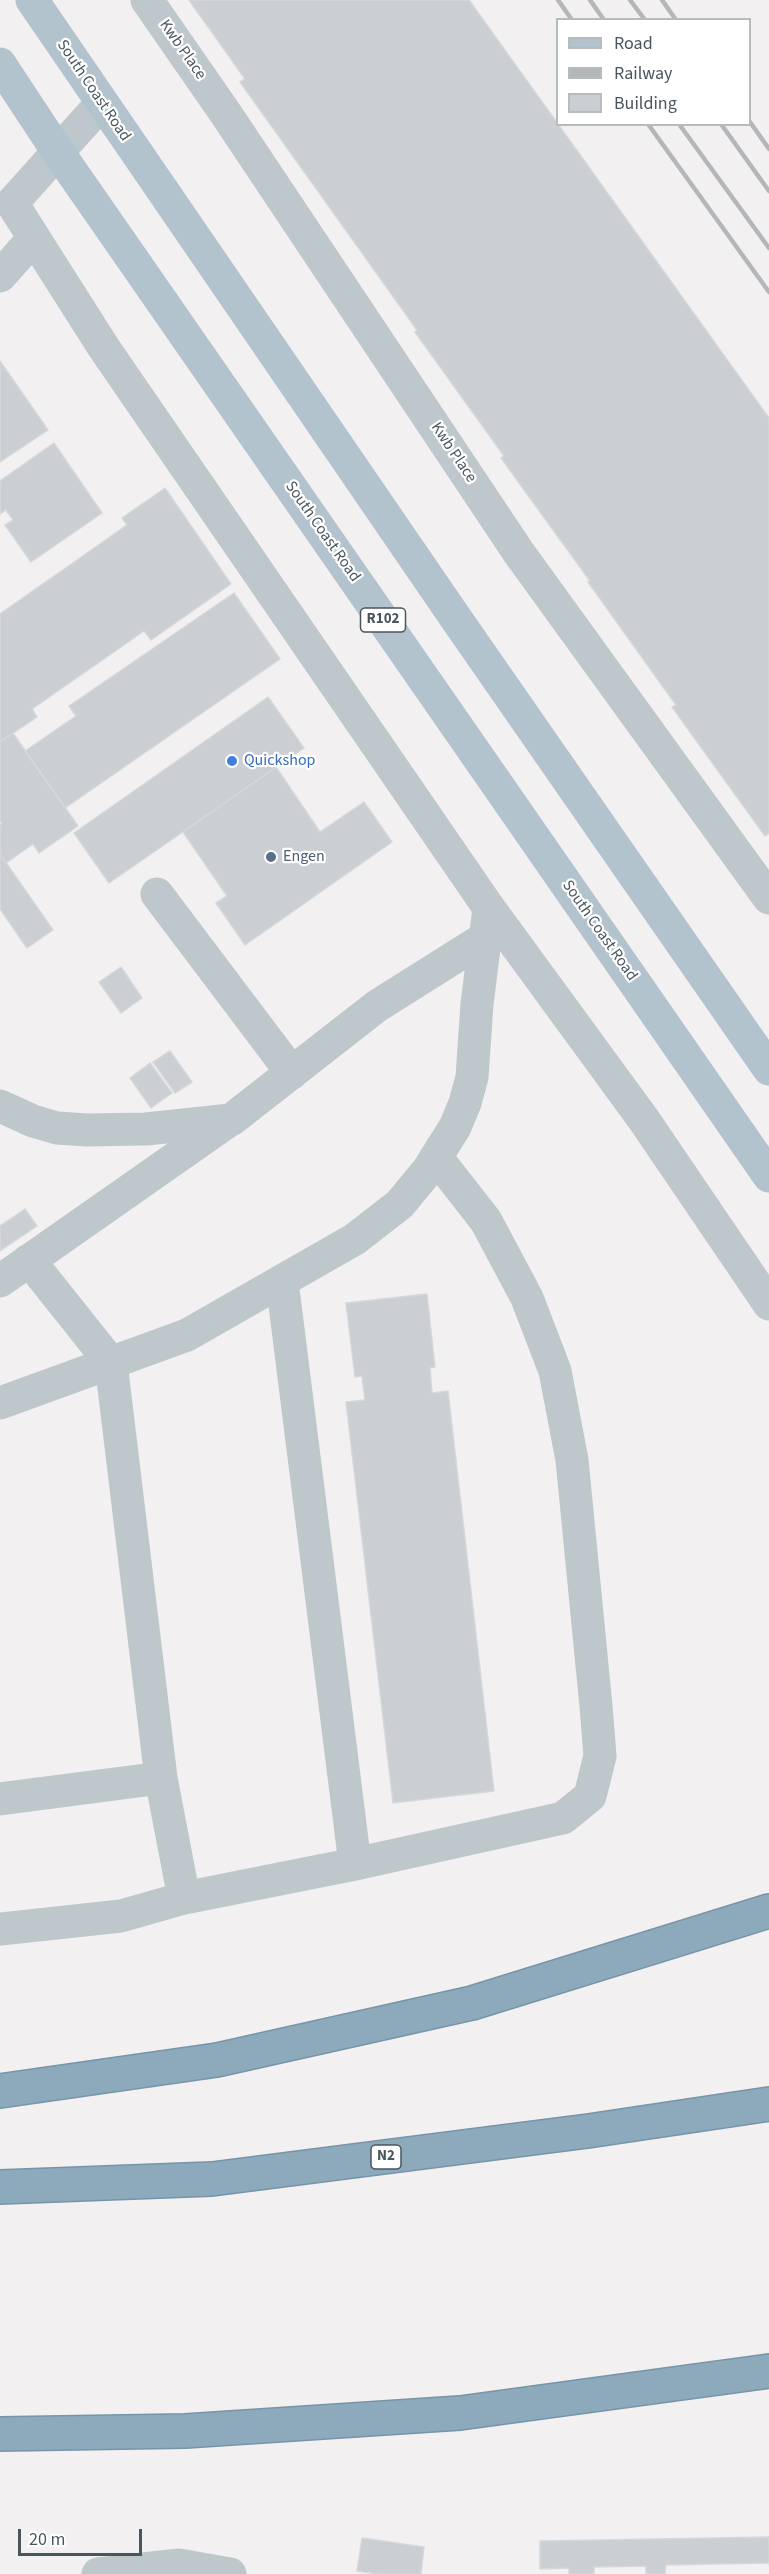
<!DOCTYPE html>
<html>
<head>
<meta charset="utf-8">
<style>
	body { margin:0 }
	#map { position:relative; width:769px; height:2574px; overflow:hidden; background:#f3f0f1; font-family:"Source Sans 3",sans-serif }
	canvas { display:block }
	.legend { position:absolute; left:556px; top:18px; width:195px; height:108px; box-sizing:border-box; background:#fff; border:2px solid #b6bbbe; margin:0; padding:8px 10px; list-style:none; font-size:18px; color:#49565d }
	.legend li { display:flex; align-items:center; gap:12px; height:30px }
	.legend b { width:30px; border:2px solid #b6bbbe }
	.scale { position:absolute; left:18px; top:2529px; width:124px; height:27px; box-sizing:border-box; border:3px solid #49565d; border-top:0; padding-left:8px; font-size:18px; line-height:21px; white-space:nowrap; color:#49565d; -webkit-text-stroke:4px #fff; paint-order:stroke }
</style>
</head>
<body>
<div id="map">
<canvas width="769" height="2574"></canvas>
<ul class="legend">
<li><b style="height:8px;background:#b2c3cd"></b>Road</li>
<li><b style="height:8px;background:#b3b7ba"></b>Railway</li>
<li><b style="height:16px;background:#cbced2"></b>Building</li>
</ul>
<div class="scale">20 m</div>
</div>
<script>
const c = document.querySelector('canvas').getContext('2d');
c.lineJoin = 'round';
function fillPath(path, color) { c.fillStyle = color; c.fill(path, 'evenodd'); }
const poly = rows => new Path2D(rows.map(r => 'M' + r).join(''));
function stroke(path, color, width, dash) { c.strokeStyle = color; c.lineWidth = width; c.lineCap = dash ? 'butt' : 'round'; c.setLineDash(dash || []); c.stroke(path); }
function drawText(font, color, halo, rows, align = 'center') {
  c.font = font + ' "Source Sans 3",sans-serif'; c.lineWidth = 4.5; c.setLineDash([]); c.textBaseline = 'middle'; c.strokeStyle = halo; c.fillStyle = color; for (const [text, x, y, turn = 0] of rows) {
    c.save(); c.translate(x, y); c.rotate((+turn || 0) * Math.PI / 180); c.textAlign = isNaN(turn) ? turn : align; if (halo) c.strokeText(text, 0, 0); c.fillText(text, 0, 0); c.restore();
  }
}
const building = poly([
	[189,0,469,0,769,418,769,833,765,836,672,707,676,705,588,582,590,581,501,458,504,456,415,332,417,330,240,82,245,79,189,0],
	[0,361,48,430,0,462,0,361],
	[54,443,102,513,31,562,5,525,13,520,6,510,0,514,0,481,54,443],
	[165,488,231,584,151,640,144,631,32,709,37,717,0,742,0,614,127,525,122,518,165,488],
	[234,593,280,659,65,808,25,751,76,716,69,706,234,593],
	[268,697,304,748,109,883,74,833,268,697],
	[13,733,78,826,39,853,33,844,6,863,0,854,0,825,2,823,0,821,0,742,13,733],
	[276,767,320,832,364,802,392,842,245,945,216,903,227,896,183,832,276,767],
	[0,854,53,930,27,948,0,909,0,854],
	[121,967,142,998,121,1013,99,982,121,967],
	[170,1051,192,1082,175,1093,153,1062,170,1051],
	[150,1063,172,1093,151,1108,130,1078,150,1063],
	[25,1209,37,1226,0,1251,0,1226,25,1209],
	[427,1294,435,1367,430,1368,432,1393,448,1391,494,1791,393,1803,346,1402,365,1400,362,1376,355,1377,346,1303,427,1294],
	[769,2537,769,2563,666,2565,665,2574,646,2574,646,2566,594,2567,594,2574,569,2574,569,2568,540,2569,540,2541,769,2537],
	[362,2538,424,2547,421,2574,378,2574,357,2571,362,2538]
]);
fillPath(building, '#cbced2');
stroke(building, '#d5d8db', 1.5);
const highway = poly([
	[0,2091,217,2060,472,2003,769,1911],
	[0,2187,212,2179,588,2131,769,2104],
	[0,2434,185,2431,460,2413,769,2371]
]);
stroke(highway, '#7795a7', 36);
stroke(poly([
	[147,0,226,114,519,553,769,898],
	[101,104,12,203,104,348,489,908,644,1120,769,1304],
	[0,276,34,238],
	[157,894,292,1073],
	[0,1106,33,1121,57,1128,87,1130,146,1129,231,1120,377,1006,485,938],
	[0,1281,227,1122],
	[282,1281,355,1864],
	[0,1403,187,1335,355,1239,400,1204,428,1170,455,1127,465,1103,472,1077,477,1004,489,908],
	[0,1799,161,1778],
	[184,1898,355,1864,563,1818,590,1796,600,1756,596,1706,572,1460,555,1371,527,1298,486,1221,436,1157],
	[0,1929,121,1916,184,1898,161,1778,111,1363,29,1260],
	[98,2574,179,2565,230,2574]
]), '#bdc7cc', 33);
stroke(poly([
	[32,0,457,620,769,1069],
	[0,64,58,152,769,1176]
]), '#b2c3cd', 33);
stroke(highway, '#8caabb', 33);
stroke(poly([
	[558,0,572,20],
	[590,0,604,20],
	[630,0,645,20],
	[662,0,676,20],
	[750,122,769,149],
	[648,124,769,292],
	[679,124,769,248],
	[721,124,769,191]
]), '#b3b7ba', 4.5);
for (const [x, y, r, color] of [
	[232,761,6,"#3f7fe0"],
	[271,857,6,"#5c6f8a"]
]) { const dot = new Path2D(); dot.arc(x, y, r, 0, 2 * Math.PI); c.fillStyle = color; c.fill(dot); stroke(dot, '#fff', 2); }
for (const [x, y, w] of [
	[383,620,45],
	[386,2157,30]
]) { const box = new Path2D(); box.roundRect(x - w / 2, y - 12, w, 24, 4.5); c.fillStyle = '#fff'; c.fill(box); stroke(box, '#49565d', 1.5); }
drawText('bold 15px', '#49565d', null, [
	["R102",383,620],
	["N2",386,2157]
]);
drawText('16px', '#49565d', '#fff', [
	["Kwb Place",182,50,55],
	["South Coast Road",93,91,56],
	["Kwb Place",453,453,56],
	["South Coast Road",322,532,55],
	["South Coast Road",599,931,55]
]);
drawText('16px', '#366cbe', '#fff', [
	["Quickshop",244,761]
], 'left');
drawText('16px', '#4e5e75', '#fff', [
	["Engen",283,857]
], 'left');
</script>
</body>
</html>
